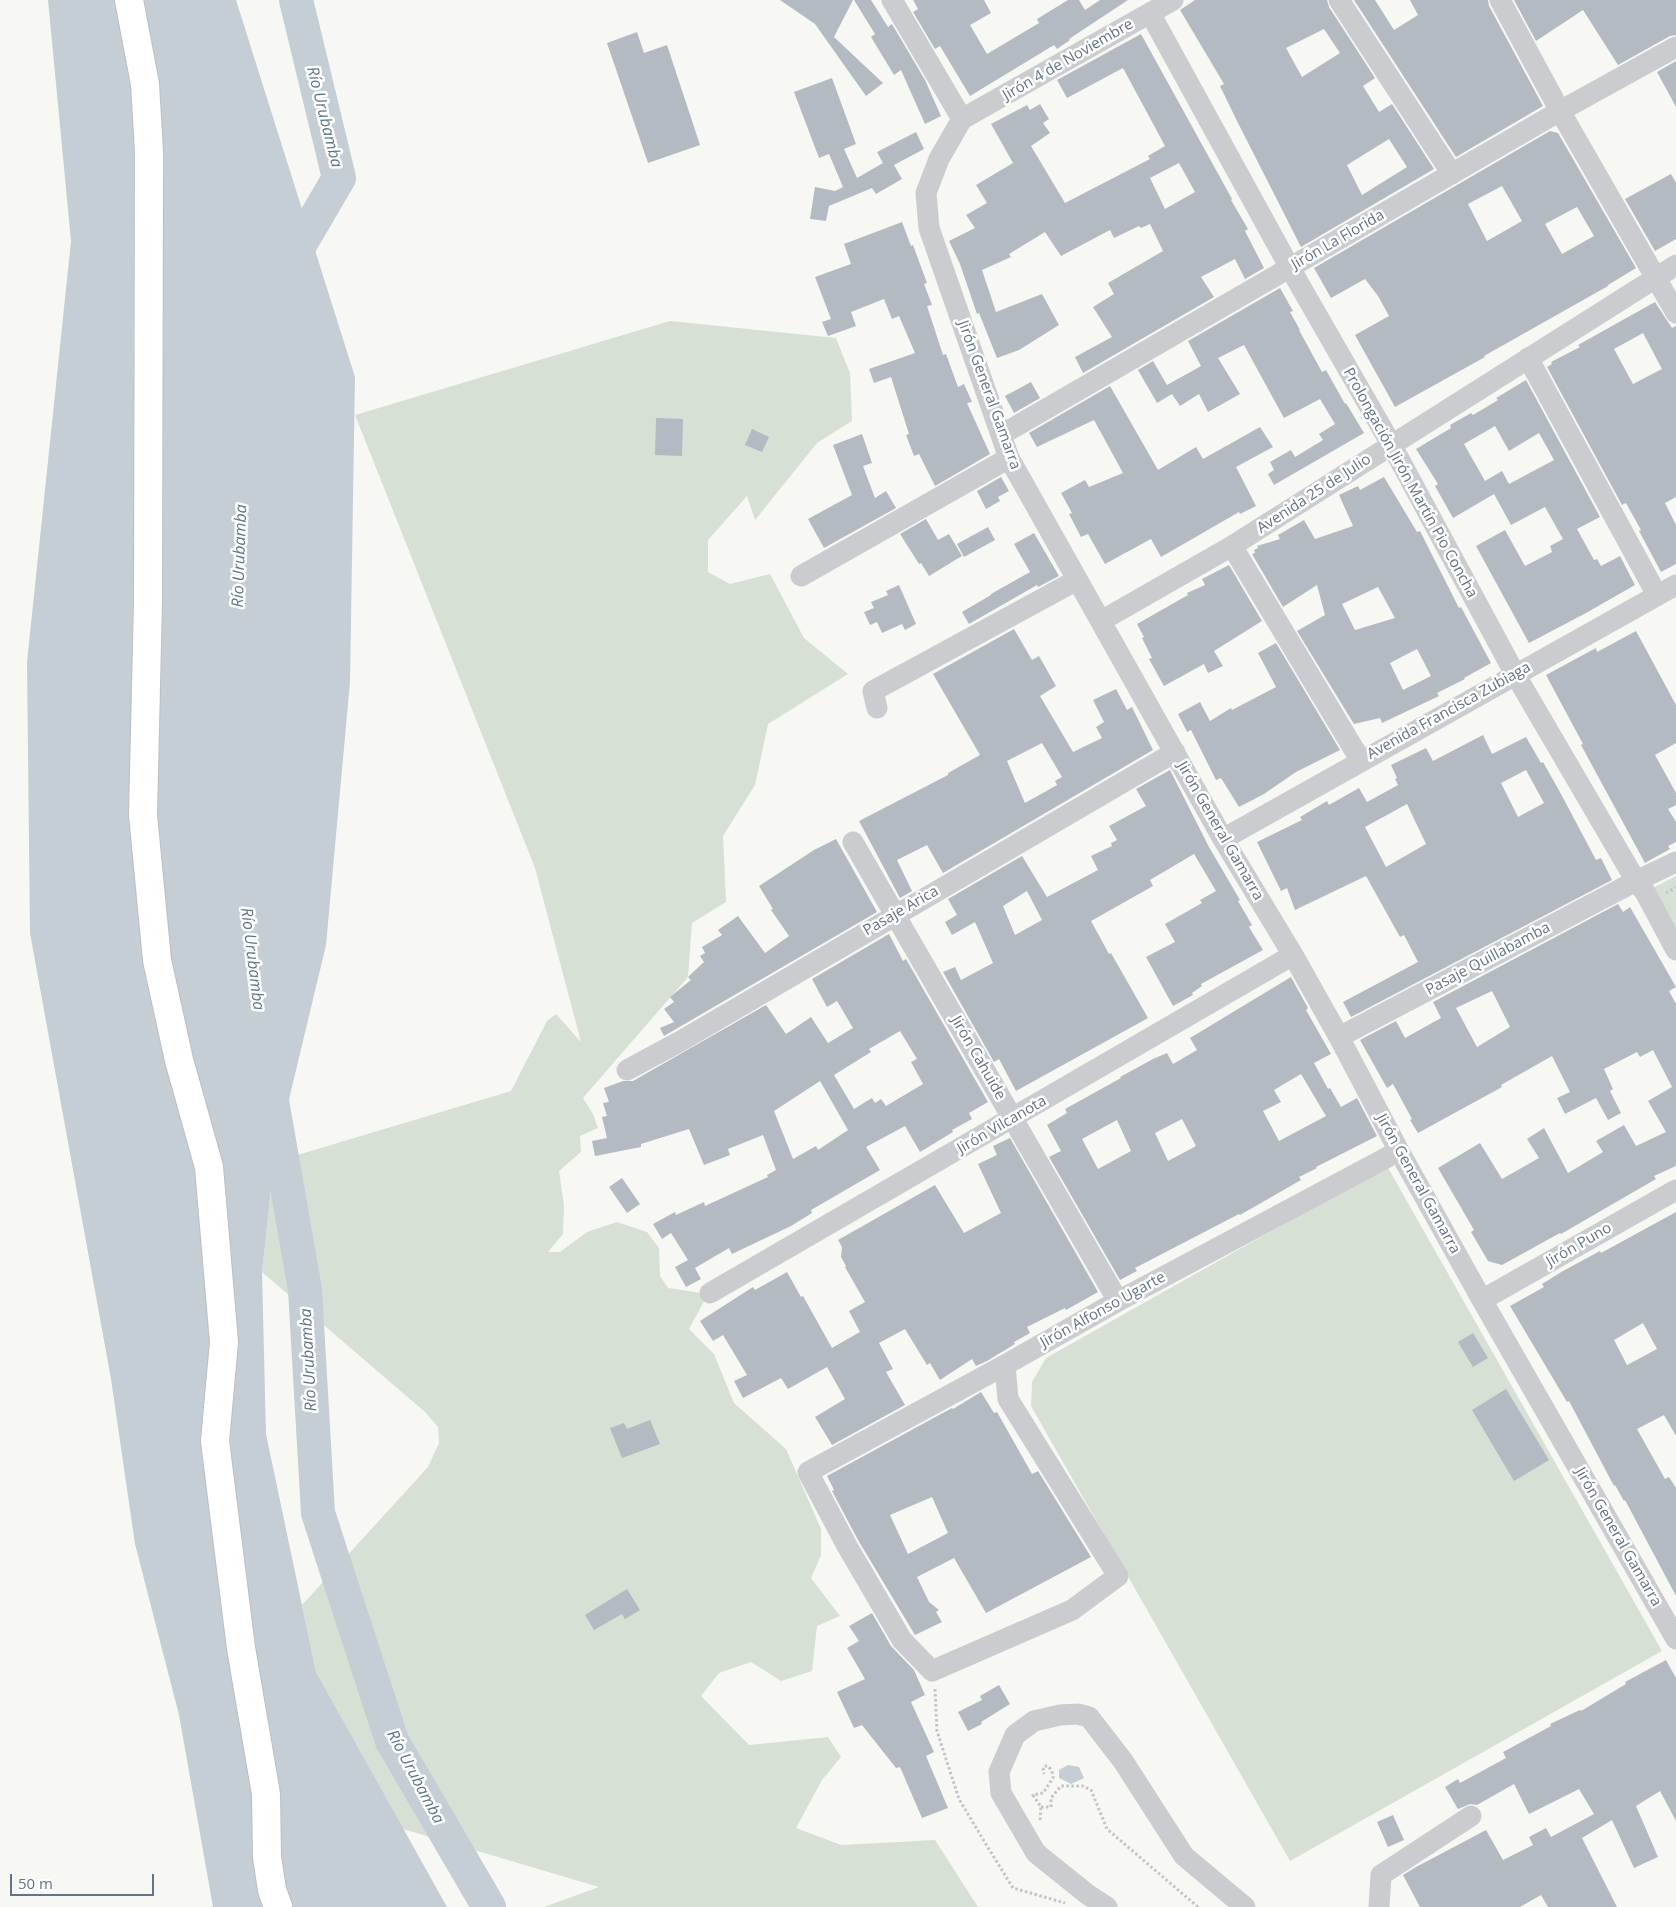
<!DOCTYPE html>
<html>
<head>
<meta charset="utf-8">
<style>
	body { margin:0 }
	#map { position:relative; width:1676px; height:1907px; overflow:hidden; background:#f7f8f4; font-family:"Open Sans",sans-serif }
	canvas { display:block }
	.scale { position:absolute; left:10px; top:1874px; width:144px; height:22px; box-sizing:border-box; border:2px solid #637388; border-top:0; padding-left:6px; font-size:15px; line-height:18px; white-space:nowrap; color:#637388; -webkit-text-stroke:4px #fff; paint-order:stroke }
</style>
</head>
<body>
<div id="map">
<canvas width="1676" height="1907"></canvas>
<div class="scale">50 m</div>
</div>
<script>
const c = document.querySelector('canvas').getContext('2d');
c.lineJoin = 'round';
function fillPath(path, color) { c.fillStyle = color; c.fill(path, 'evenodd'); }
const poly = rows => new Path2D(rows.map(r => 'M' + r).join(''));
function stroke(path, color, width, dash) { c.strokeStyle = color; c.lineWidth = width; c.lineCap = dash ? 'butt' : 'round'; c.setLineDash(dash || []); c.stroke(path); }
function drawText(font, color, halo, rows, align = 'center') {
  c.font = font + ' "Open Sans",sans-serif'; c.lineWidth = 5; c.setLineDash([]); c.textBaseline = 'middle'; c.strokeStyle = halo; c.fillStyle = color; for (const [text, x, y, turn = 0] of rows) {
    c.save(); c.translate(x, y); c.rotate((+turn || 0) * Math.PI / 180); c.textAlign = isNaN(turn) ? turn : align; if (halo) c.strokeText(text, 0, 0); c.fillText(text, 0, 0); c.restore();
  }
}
fillPath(poly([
	[670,321,836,338,850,373,852,421,817,443,755,520,747,496,708,540,708,572,730,584,770,574,804,638,848,674,768,724,755,785,723,836,726,902,692,923,688,977,583,1098,593,1114,598,1128,580,1136,581,1152,559,1171,564,1206,563,1234,548,1252,560,1252,587,1232,617,1222,647,1232,659,1248,660,1276,668,1288,708,1294,689,1329,714,1354,734,1403,786,1449,821,1529,821,1555,811,1578,840,1616,817,1626,812,1671,781,1681,751,1662,719,1673,701,1696,749,1745,828,1737,841,1757,822,1780,796,1828,841,1845,935,1840,978,1907,544,1907,599,1887,403,1829,316,1672,302,1605,428,1467,439,1443,438,1427,425,1412,262,1272,274,1162,511,1091,547,1021,556,1014,581,1042,535,868,355,415],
	[1676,876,1676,950,1645,892],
	[1387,1166,1662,1651,1290,1861,1031,1406,1032,1382,1046,1358]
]), '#d7e0d4');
fillPath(poly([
	[48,0,236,0,355,377,350,682,326,945,274,1162,262,1272,266,1434,316,1672,447,1907,213,1907,179,1715,135,1544,111,1379,30,933,27,662,71,241],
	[1068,1765,1079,1767,1084,1778,1071,1784,1059,1778,1059,1770]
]), '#c4ced4');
stroke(poly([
	[285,270,339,178,296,0],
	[271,1095,305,1290,318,1513,392,1741,489,1907]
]), '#c4ced4', 34);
fillPath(poly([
	[780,0,853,0,834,37,883,83,866,96,815,24],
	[854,0,871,0,888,27,892,24,925,80,941,116,925,124,901,70,894,75,871,37,875,34],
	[913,0,984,0,991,13,970,25,987,54,1039,23,1037,19,1068,0,1079,0,1085,10,1100,0,1128,0,1069,39,1070,40,1057,49,1054,45,970,96,940,46,935,49,913,12,918,9],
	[1195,0,1327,0,1329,7,1375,78,1363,86,1379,112,1392,104,1434,169,1301,247,1237,121,1220,86,1224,84,1180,10],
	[1324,29,1340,53,1302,77,1286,48],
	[1389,139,1407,167,1362,195,1347,165],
	[1354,0,1375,0,1394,30,1418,15,1410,0,1488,0,1489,6,1543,106,1456,157],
	[1514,0,1676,0,1676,35,1670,36,1618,65,1583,10,1536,41],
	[637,32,644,53,667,45,700,145,648,163,607,43],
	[1141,34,1232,199,1231,200,1248,229,1245,231,1264,268,1245,279,1235,259,1201,277,1214,297,1083,373,1075,357,1112,337,1093,307,1114,294,1108,283,1163,251,1150,224,1141,228,1139,226,1114,238,1110,230,1061,256,1045,232,1009,254,1011,257,982,270,996,312,1042,294,1059,325,1019,350,997,358,979,313,977,314,960,264,949,241,975,228,966,215,987,203,976,185,1013,163,991,124,1027,105,1030,110,1040,104,1049,119,1043,123,1050,133,1031,146,1065,203,1150,159,1148,156,1165,146,1123,68,1067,98,1057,80],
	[1179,163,1195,192,1165,209,1150,178],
	[1676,61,1676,107,1657,72],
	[832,78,856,144,844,149,857,178,883,163,877,152,916,132,924,149,894,165,902,179,876,194,872,188,829,206,826,221,810,219,815,187,835,191,843,187,829,154,819,158,794,92],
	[1550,131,1558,133,1636,268,1608,285,1608,286,1484,356,1485,357,1395,407,1355,335,1389,316,1378,296,1365,279,1331,298,1314,268],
	[1502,186,1522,221,1487,241,1468,204],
	[1577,207,1594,236,1562,254,1545,224],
	[1671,174,1676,183,1676,239,1655,251,1625,199],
	[902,222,911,246,913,245,927,283,924,284,932,305,927,306,943,355,946,354,958,387,964,384,972,402,967,403,990,454,935,486,919,454,914,456,906,435,909,434,891,377,874,383,869,369,915,353,899,316,892,319,884,299,851,312,856,326,828,336,822,322,831,319,815,277,851,264,844,244],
	[1280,288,1293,311,1290,312,1300,330,1299,330,1322,372,1326,370,1345,404,1346,403,1364,433,1274,485,1268,474,1274,470,1270,462,1291,450,1295,457,1323,440,1319,434,1335,424,1320,399,1284,418,1244,345,1218,358,1240,394,1208,412,1199,394,1180,406,1172,394,1157,403,1138,370,1153,361,1167,385,1201,366,1188,341],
	[1655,302,1672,328,1676,326,1676,497,1665,503,1676,525,1676,564,1661,572,1639,531,1641,530,1626,503,1622,505,1547,367,1552,364,1551,362,1580,347,1578,345],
	[1643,333,1662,369,1633,384,1614,349],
	[1526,380,1600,517,1577,529,1594,560,1597,559,1601,566,1620,556,1635,585,1586,613,1529,643,1476,546,1505,530,1525,566,1552,552,1550,546,1563,539,1545,507,1511,525,1494,494,1453,518,1435,486,1438,484,1416,449,1451,428,1450,425,1471,413,1473,415,1498,400,1496,398],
	[1495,426,1509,451,1539,433,1554,460,1509,484,1502,471,1485,481,1464,444],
	[1031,382,1040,398,1014,413,1005,396],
	[1110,386,1158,470,1196,447,1203,459,1260,427,1273,447,1236,467,1256,506,1240,514,1239,512,1161,557,1151,539,1105,564,1088,534,1081,537,1069,514,1072,513,1061,493,1085,480,1089,487,1123,473,1094,420,1037,447,1029,433],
	[656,418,683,419,682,456,655,455],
	[752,429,769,437,762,452,745,445],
	[862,434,872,463,863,466,875,498,886,491,896,508,824,548,808,519,852,495,833,445],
	[1001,477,1009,491,998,497,1000,501,986,509,977,491],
	[1384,477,1417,532,1420,531,1459,608,1461,607,1491,663,1464,678,1465,679,1437,693,1439,696,1382,723,1380,718,1354,724,1297,631,1325,615,1317,585,1283,607,1252,554,1255,553,1254,550,1258,548,1257,546,1280,539,1278,535,1304,520,1315,539,1353,526,1339,495,1358,486,1360,490],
	[1378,587,1395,618,1355,630,1342,604],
	[1417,649,1431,676,1403,690,1390,663],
	[926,519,938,540,949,534,962,556,929,576,921,563,919,564,900,534],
	[988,527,995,540,964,557,957,544],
	[1034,533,1059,576,1038,587,1037,585,969,624,962,612,991,595,991,594,1030,572,1014,544],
	[1229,565,1262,621,1214,651,1223,666,1208,673,1204,664,1164,686,1149,659,1152,658,1142,638,1144,637,1137,624,1188,595,1187,593,1205,585,1202,579],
	[899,585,916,624,905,630,902,624,882,633,877,622,870,625,864,612,874,608,871,602,888,595,886,591],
	[1014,629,1032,660,1039,656,1056,686,1040,696,1073,752,1102,738,1096,727,1104,722,1093,700,1116,689,1127,710,1132,707,1153,750,943,873,927,845,897,860,912,891,900,898,859,821,948,775,948,773,980,755,933,674],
	[1042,743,1062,777,1055,781,1057,785,1025,803,1007,761],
	[1636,631,1676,705,1676,743,1655,755,1676,793,1676,805,1668,809,1676,822,1676,842,1668,846,1670,849,1645,863,1581,745,1583,744,1546,675,1596,648,1597,652],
	[1276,643,1340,750,1296,772,1264,794,1239,807,1221,778,1216,780,1191,730,1187,732,1178,714,1200,702,1210,721,1231,708,1232,710,1276,687,1258,653],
	[1483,735,1492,754,1526,737,1541,763,1543,762,1561,794,1596,860,1601,858,1612,880,1351,1017,1343,1002,1418,962,1404,935,1400,937,1366,876,1295,910,1287,888,1281,891,1257,842,1302,820,1300,817,1327,801,1329,805,1359,788,1367,802,1398,785,1395,779,1397,778,1391,765,1426,748,1433,761],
	[1526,770,1544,803,1518,817,1501,783],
	[1407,804,1426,844,1386,867,1365,827],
	[1170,770,1209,847,1240,900,1238,901,1252,925,1249,927,1263,950,1201,984,1202,986,1192,993,1193,995,1173,1006,1146,957,1175,942,1165,924,1202,903,1200,900,1216,891,1194,854,1150,880,1153,886,1091,921,1109,954,1111,953,1148,1018,1016,1091,999,1059,994,1062,943,972,955,967,961,980,993,963,975,922,952,935,945,922,957,915,948,899,1022,856,1047,897,1098,870,1091,856,1112,846,1111,843,1117,840,1109,826,1146,806,1136,789],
	[1027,891,1042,920,1015,935,1003,906],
	[836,839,877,912,664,1036,660,1028,674,1022,664,1009,674,1002,670,997,691,980,688,977,704,962,700,956,705,953,702,947,722,935,718,930,738,916,765,953,789,936,771,910,773,909,759,886,814,850],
	[1618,904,1623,912,1630,907,1676,987,1669,991,1676,1004,1676,1166,1654,1176,1656,1179,1561,1234,1560,1233,1502,1265,1488,1261,1471,1232,1474,1230,1438,1168,1480,1143,1502,1179,1539,1158,1527,1139,1544,1128,1568,1173,1603,1152,1596,1141,1624,1125,1636,1146,1666,1132,1648,1101,1672,1087,1653,1050,1640,1057,1637,1052,1604,1069,1613,1089,1610,1091,1621,1113,1608,1120,1596,1098,1565,1114,1557,1098,1570,1092,1552,1056,1501,1085,1502,1087,1418,1133,1410,1120,1412,1119,1393,1084,1387,1088,1360,1040,1396,1021,1405,1038,1441,1018,1433,1002],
	[1492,991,1510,1027,1477,1047,1456,1008],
	[889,934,903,961,906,959,988,1102,969,1113,972,1119,952,1130,953,1132,920,1152,905,1126,866,1147,880,1170,811,1210,812,1213,791,1226,732,1254,729,1248,695,1268,701,1279,686,1287,675,1267,688,1260,671,1233,662,1239,653,1224,675,1212,676,1215,704,1202,705,1206,768,1177,767,1175,776,1170,763,1135,728,1149,730,1155,704,1165,689,1129,641,1144,641,1147,595,1156,592,1141,607,1138,602,1117,607,1116,603,1103,609,1102,604,1088,623,1081,633,1081,766,1005,786,1034,811,1017,828,1043,853,1028,837,1001,827,1007,812,979],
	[900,1031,917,1059,911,1062,923,1084,886,1106,881,1099,875,1103,872,1098,854,1109,834,1075,871,1052,869,1049],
	[820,1081,848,1130,818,1150,816,1146,793,1159,774,1111],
	[1291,977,1308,1008,1306,1010,1331,1054,1314,1063,1328,1089,1330,1088,1341,1107,1357,1098,1377,1136,1316,1167,1317,1168,1299,1177,1301,1180,1240,1215,1239,1214,1135,1268,1137,1271,1120,1280,1049,1157,1061,1151,1047,1125,1067,1113,1065,1109,1121,1078,1120,1077,1153,1059,1167,1053,1173,1064,1197,1050,1190,1038],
	[1301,1074,1326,1116,1279,1141,1263,1111,1281,1102,1274,1090],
	[1182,1119,1196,1146,1168,1161,1155,1133],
	[1117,1120,1131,1151,1098,1169,1082,1139],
	[1010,1138,1098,1292,1066,1310,1065,1308,1027,1327,1030,1333,1014,1342,1015,1344,987,1361,976,1366,972,1359,940,1380,930,1363,927,1365,905,1329,879,1343,893,1369,886,1372,905,1405,832,1445,815,1417,845,1399,827,1367,788,1389,781,1378,743,1398,734,1381,747,1375,723,1335,713,1341,700,1321,753,1287,755,1290,787,1272,801,1297,803,1296,832,1348,858,1333,860,1332,849,1311,865,1302,845,1267,846,1266,841,1257,842,1247,838,1240,935,1185,964,1233,1001,1213,978,1164,997,1155,993,1146],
	[622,1178,640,1204,627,1213,609,1187],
	[1676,1212,1676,1436,1664,1415,1637,1429,1665,1479,1669,1477,1676,1488,1676,1596,1625,1500,1624,1501,1615,1485,1614,1486,1569,1401,1567,1402,1510,1306,1544,1287,1542,1284,1563,1271,1600,1251,1601,1253],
	[1643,1323,1657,1349,1627,1365,1614,1340],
	[1473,1333,1488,1358,1473,1367,1458,1342],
	[1506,1389,1549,1460,1514,1481,1472,1410],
	[981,1392,994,1413,997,1412,1032,1474,1038,1471,1091,1557,986,1613,954,1558,917,1577,929,1602,939,1610,936,1612,942,1622,915,1635,858,1540,832,1491,834,1490,827,1476,952,1408,953,1409],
	[932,1497,948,1533,908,1554,890,1515],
	[650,1420,660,1444,622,1458,610,1428,624,1423,627,1429],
	[627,1589,640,1610,625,1619,622,1614,594,1630,585,1615],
	[872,1613,891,1646,914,1670,925,1695,911,1702,934,1752,926,1756,948,1808,922,1818,900,1767,896,1768,862,1725,854,1728,837,1692,865,1679,847,1648,859,1641,849,1626],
	[1666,1660,1676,1678,1676,1821,1660,1791,1636,1806,1658,1857,1634,1868,1612,1820,1582,1838,1617,1907,1548,1907,1541,1895,1520,1907,1420,1907,1403,1875,1416,1867,1486,1830,1503,1860,1533,1845,1529,1837,1546,1828,1551,1837,1594,1814,1579,1789,1529,1814,1514,1784,1477,1805,1470,1804,1458,1809,1445,1787,1458,1779,1460,1783,1506,1758,1503,1752,1551,1726,1550,1724,1580,1710,1581,1711,1626,1684,1625,1682],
	[999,1685,1010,1704,981,1722,982,1724,968,1731,958,1712,982,1700,980,1696],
	[1393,1815,1404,1840,1388,1847,1377,1822]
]), '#b3bac1');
const major = poly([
	[129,0,145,84,149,152,148,601,143,815,157,960,179,1060,209,1167,224,1342,215,1441,241,1648,266,1794,267,1857,272,1890,278,1907]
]);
stroke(major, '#bcbfc3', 30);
stroke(poly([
	[1666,893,1676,887],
	[935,1689,937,1731,959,1799,984,1841,1013,1888,1065,1903],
	[1041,1807,1051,1807,1051,1798,1061,1786,1083,1786,1091,1790,1107,1829,1198,1907],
	[1040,1820,1041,1807,1033,1795,1043,1793,1053,1778,1052,1771,1048,1766,1044,1766,1043,1770,1044,1774]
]), '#c2c4c6', 3, [2.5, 2.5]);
stroke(poly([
	[892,0,962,119,939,159,926,193,929,228,1009,458,1223,839,1293,955,1339,1037,1399,1151,1482,1300,1676,1639],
	[1339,0,1452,174],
	[1500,0,1560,111,1676,313],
	[1150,13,1290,268,1391,444,1515,674,1636,881,1645,892,1676,950],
	[962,119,1173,0],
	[1528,358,1657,595],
	[1001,435,1560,111,1676,47],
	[1232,546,1361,761],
	[801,576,1009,458],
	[1101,621,1232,546,1676,265],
	[877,708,873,691,1077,580],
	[1223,839,1676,585],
	[853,842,1118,1301],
	[1339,1037,1636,881,1676,862],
	[627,1070,679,1042,1175,752],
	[710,1293,1293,955],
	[1482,1300,1676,1190],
	[1005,1365,1008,1399,1118,1576,1072,1610,932,1671,902,1640,847,1546,808,1472,1005,1365,1118,1301,1399,1151],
	[1107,1907,1087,1894,1036,1853,1001,1793,999,1772,1015,1735,1034,1721,1060,1715,1078,1714,1089,1717,1123,1761,1184,1856,1245,1907],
	[1379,1907,1381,1875,1471,1816]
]), '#caccd0', 21);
stroke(major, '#fff', 28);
drawText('15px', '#637388', '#fff', [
	["Jirón 4 de Noviembre",1068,60,-30],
	["Jirón La Florida",1338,240,-30],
	["Jirón General Gamarra",989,395,70],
	["Prolongación Jirón Martín Pio Concha",1410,483,61],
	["Avenida 25 de Julio",1314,494,-33],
	["Avenida Francisca Zubiaga",1449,711,-29],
	["Jirón General Gamarra",1220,831,60],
	["Pasaje Arica",901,911,-30],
	["Pasaje Quillabamba",1488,959,-28],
	["Jirón Cahuide",978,1058,60],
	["Jirón Vilcanota",1002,1125,-30],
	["Jirón General Gamarra",1418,1184,61],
	["Jirón Puno",1579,1245,-30],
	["Jirón Alfonso Ugarte",1103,1310,-29],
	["Jirón General Gamarra",1618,1537,60]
]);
drawText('italic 16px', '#5f7684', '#fff', [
	["Río Urubamba",324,117,76],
	["Río Urubamba",240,556,-88],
	["Río Urubamba",252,959,83],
	["Río Urubamba",309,1360,-93],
	["Río Urubamba",415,1777,62]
]);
</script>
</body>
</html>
